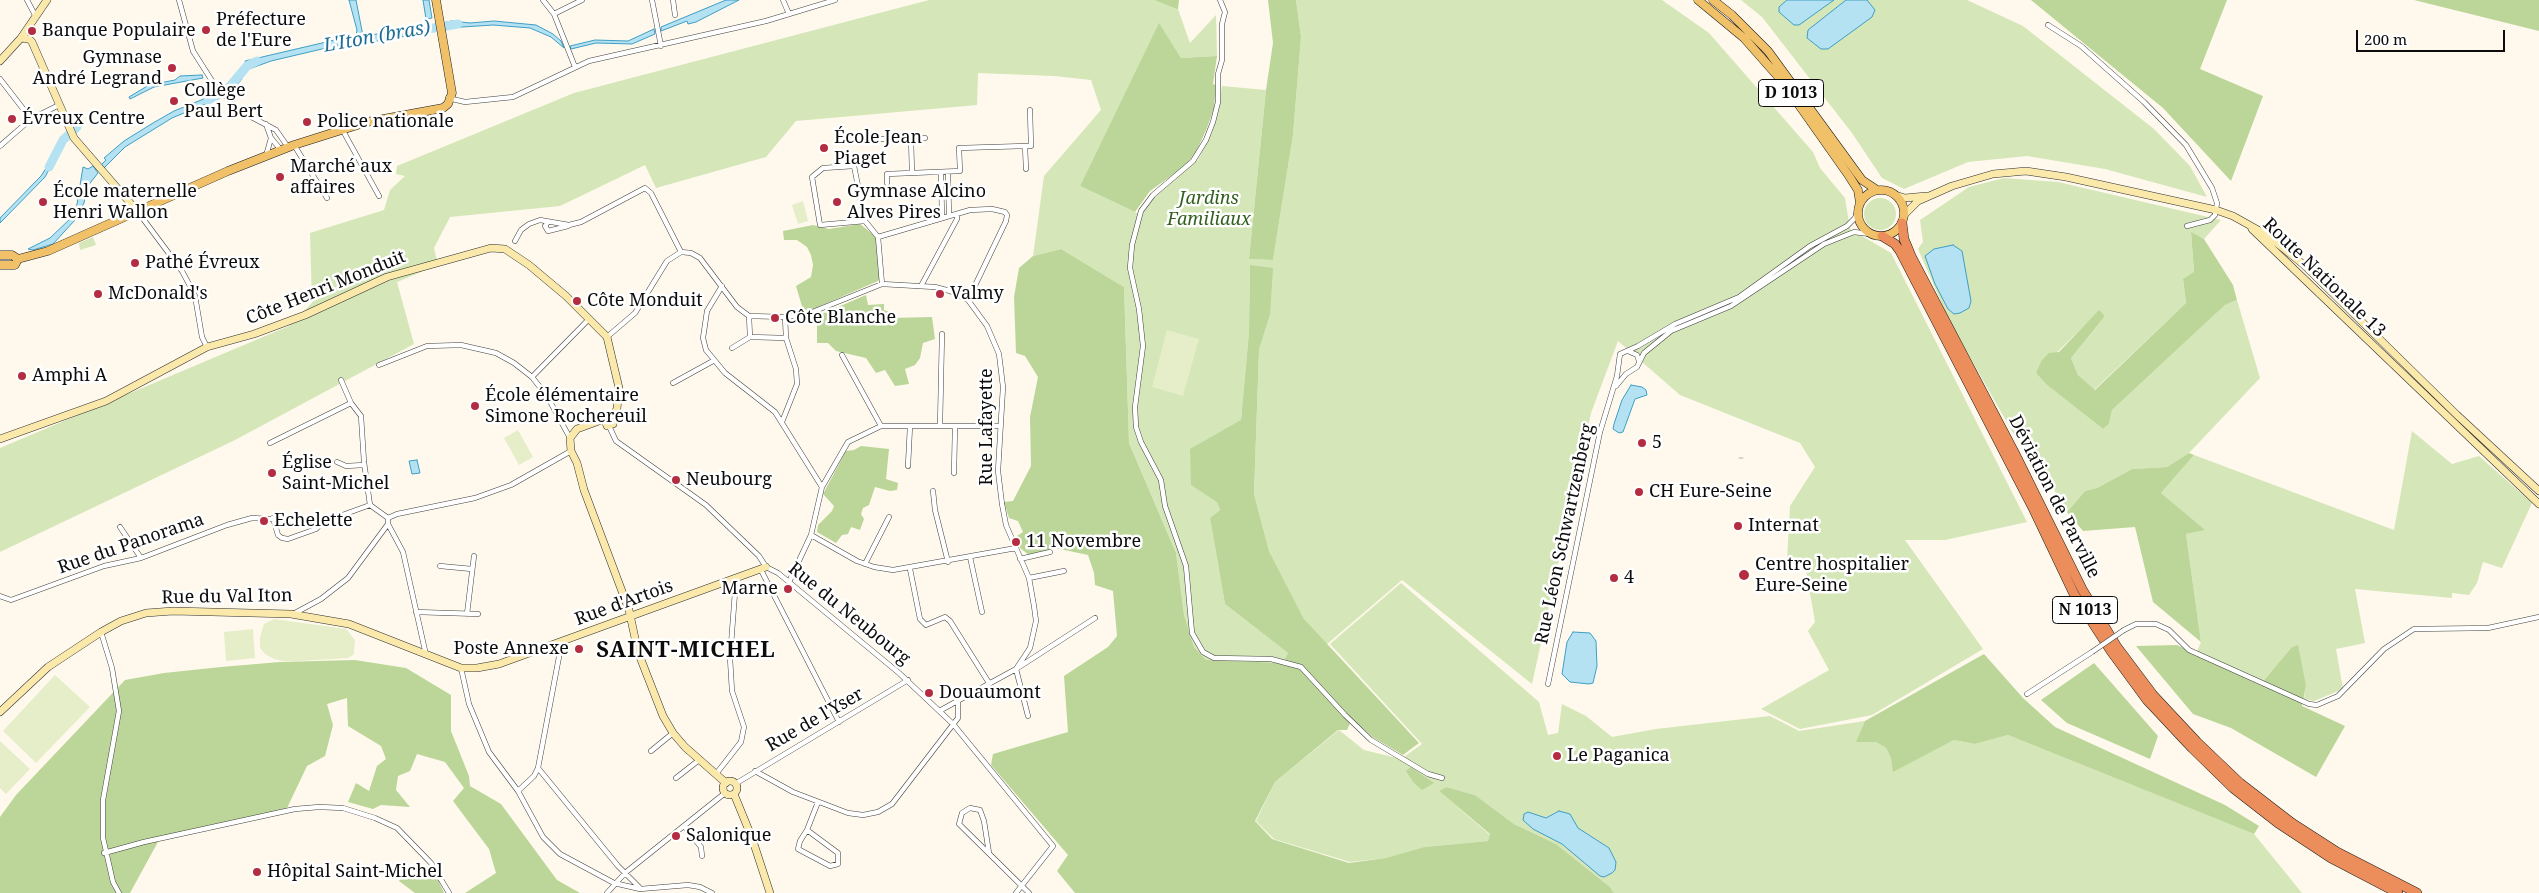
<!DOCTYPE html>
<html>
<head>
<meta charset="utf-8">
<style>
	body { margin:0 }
	#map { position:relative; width:2539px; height:893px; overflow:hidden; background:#fef9ec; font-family:"Noto Serif",serif }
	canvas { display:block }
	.scale { position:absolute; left:2356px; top:30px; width:149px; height:22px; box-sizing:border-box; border:2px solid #0c0c0c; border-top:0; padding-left:6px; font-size:15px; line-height:18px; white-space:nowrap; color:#0c0c0c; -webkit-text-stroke:4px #fff; paint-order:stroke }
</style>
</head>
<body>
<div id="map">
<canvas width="2539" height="893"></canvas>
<div class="scale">200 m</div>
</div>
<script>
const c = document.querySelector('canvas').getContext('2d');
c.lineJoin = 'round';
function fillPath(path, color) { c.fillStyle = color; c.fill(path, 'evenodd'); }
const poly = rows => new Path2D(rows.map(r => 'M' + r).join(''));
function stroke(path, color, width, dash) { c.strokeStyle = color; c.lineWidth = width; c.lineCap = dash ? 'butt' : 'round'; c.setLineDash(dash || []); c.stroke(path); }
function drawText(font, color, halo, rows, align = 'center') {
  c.font = font + ' "Noto Serif",serif'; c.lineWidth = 5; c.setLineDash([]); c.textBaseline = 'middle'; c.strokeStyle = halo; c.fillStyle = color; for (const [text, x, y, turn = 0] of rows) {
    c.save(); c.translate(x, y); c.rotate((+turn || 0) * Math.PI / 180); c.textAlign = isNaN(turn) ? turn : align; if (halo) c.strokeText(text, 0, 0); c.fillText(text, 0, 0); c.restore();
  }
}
fillPath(poly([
	[929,0,1154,0,1178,9,1190,43,1216,15,1217,56,1181,58,1159,24,1080,186,1141,215,1154,198,1198,160,1212,133,1219,108,1222,86,1266,90,1249,259,1273,260,1293,135,1301,37,1296,0,1662,0,1709,33,1813,152,1820,168,1845,198,1850,229,1891,253,2027,522,1945,540,1905,540,1983,649,1872,715,1800,729,1761,709,1829,670,1808,631,1815,622,1804,559,1787,560,1790,506,1815,467,1800,443,1680,395,1618,341,1591,413,1532,684,1402,580,1326,645,1304,619,1269,551,1254,494,1259,350,1270,315,1250,266,1249,332,1241,420,1224,432,1217,502,1220,510,1210,518,1225,604,1288,653,1284,663,1206,660,1194,647,1184,615,1176,553,1129,443,1124,287,1061,249,1033,256,1044,176,1101,110,1091,80,1054,76,978,73,977,105,796,121,766,157,656,188,645,165,560,206,450,217,434,248,438,265,397,282,414,344,235,440,0,552,0,448,289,326,312,303,310,233,384,210,390,190,405,176,396,174,397,166,574,93],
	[1741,0,1967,0,2023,26,2154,129,2190,166,2207,197,2105,169,2027,156,1968,162,1904,189,1882,178,1852,133,1762,17],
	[2004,178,2058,182,2221,220,2204,239,2191,233,2194,273,2183,280,2186,303,2094,390,2078,375,2071,358,2105,316,2099,311,2036,373,2047,385,2103,429,2109,424,2112,410,2225,305,2237,300,2260,378,2189,453,2167,467,2132,469,2097,488,2085,491,2067,512,2039,464,2033,438,2017,440,1950,322,1918,249,1923,242,1920,220,1969,187],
	'1864 214a16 16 0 1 1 32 0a16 16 0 1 1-32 0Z',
	[93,237,96,245,80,250,79,243],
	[2412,431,2452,464,2479,456,2532,503,2502,568,2483,562,2477,583,2469,595,2452,593,2452,598,2355,589,2365,643,2336,649,2343,689,2314,701,2304,699,2306,686,2291,648,2260,685,2196,654,2201,642,2186,534,2204,530,2161,493,2194,455,2394,530],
	[1401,583,1539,702,1548,735,1558,733,1562,704,1586,716,1612,737,1656,729,1770,716,1799,731,1865,721,1857,742,1876,742,1886,748,1891,758,1894,771,1954,740,1975,744,2008,735,2254,834,2302,893,1614,893,1610,887,1556,844,1514,824,1475,795,1446,787,1439,791,1490,835,1488,841,1424,847,1387,858,1350,862,1274,839,1256,821,1275,782,1339,730,1364,750,1401,759,1422,744,1330,644]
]), '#d5e6b8');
fillPath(poly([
	[1154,0,1179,0,1178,9,1177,9],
	[1268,0,1296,0,1301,37,1293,135,1273,260,1249,259,1266,90,1273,43],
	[2031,0,2227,0,2200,69,2263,96,2231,181,2163,108],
	[2414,0,2539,0,2539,31],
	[1159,23,1181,58,1217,56,1213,84,1216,85,1214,108,1207,128,1196,152,1185,166,1150,191,1135,212,1080,186],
	[860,224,876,237,880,278,878,281,804,313,796,286,811,277,813,265,811,255,807,247,797,240,784,240,783,231,813,225,829,229],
	[2191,232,2204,239,2233,285,2237,300,2225,305,2112,410,2109,424,2103,429,2047,385,2036,373,2042,360,2049,353,2059,352,2099,310,2105,316,2071,358,2078,375,2095,390,2186,303,2183,279,2194,272],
	[1061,249,1124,287,1129,443,1176,553,1184,615,1194,647,1206,660,1283,663,1288,653,1225,604,1210,518,1220,510,1217,502,1191,485,1190,449,1241,420,1249,332,1250,265,1273,268,1270,315,1259,350,1254,494,1269,551,1304,619,1419,743,1403,755,1374,738,1352,719,1347,730,1338,730,1275,782,1255,821,1272,839,1349,863,1386,858,1424,847,1488,841,1490,834,1439,791,1446,787,1475,795,1514,824,1556,844,1610,887,1614,893,1075,893,1057,871,1068,855,991,765,993,754,1068,732,1064,676,1108,647,1117,636,1113,591,1095,585,1094,573,1088,555,1055,548,1029,555,1020,548,1017,536,1023,532,1018,521,1009,518,1004,502,1013,501,1031,466,1030,417,1038,377,1025,356,1016,353,1014,297,1019,268,1033,256],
	[866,295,868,305,884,304,884,310,889,312,890,318,932,317,935,339,923,343,920,358,915,365,905,369,909,384,895,386,885,370,876,373,866,358,836,351,828,343,817,343,817,316],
	[861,446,889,449,886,479,898,483,897,490,890,491,875,487,869,505,863,508,861,514,864,519,860,530,851,527,848,534,842,535,836,543,817,532,818,525,832,511,834,506,823,494,846,451,854,450],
	[2189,453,2194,455,2161,493,2205,530,2186,534,2201,642,2153,602,2135,527,2083,531,2067,512,2085,491,2097,488,2132,469,2167,467],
	[2177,645,2260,685,2291,648,2298,645,2306,686,2302,706,2345,726,2316,777,2231,728,2193,714,2136,646],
	[1984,654,2023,698,2055,727,2225,805,2259,826,2254,834,2008,735,1975,744,1954,740,1893,772,1891,758,1886,748,1876,742,1856,742,1865,721],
	[355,660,406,668,451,695,451,731,469,776,470,786,501,804,557,880,580,893,465,893,496,873,489,849,453,801,464,788,445,762,417,754,410,771,398,776,396,790,410,807,381,805,373,809,348,802,356,783,369,791,377,766,386,759,381,746,348,726,347,698,327,704,333,725,325,756,307,766,287,808,159,840,130,893,0,893,0,817,16,795,125,680,164,673,221,667,280,662],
	[2094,663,2158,736,2150,759,2067,723,2041,700],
	[1411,767,1425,777,1434,783,1422,790,1413,782,1406,771],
	[405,870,416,876,420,873,438,880,444,893,415,893,399,881]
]), '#bbd698');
fillPath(poly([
	[803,201,808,221,798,224,792,205],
	[1167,330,1199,339,1183,396,1152,387],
	[518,430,533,457,519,465,504,438],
	[274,619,346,629,355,640,354,654,348,658,299,661,282,661,274,659,265,654,260,648,260,637,264,624],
	[253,629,255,658,226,661,224,632],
	[55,675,90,707,36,763,3,731],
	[0,741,30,769,6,794,0,788]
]), '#e5eec9');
const water = poly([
	[349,0,356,0,363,36,433,26,434,31,379,41,356,41,271,61,249,69,245,61,356,35,357,30,349,0],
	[423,0,429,0,432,18,426,19,423,0],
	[726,0,739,0,696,22,688,24,687,21,661,31,661,27,726,0],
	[1787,0,1834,0,1799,25,1794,25,1779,12,1779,7,1787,0],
	[1846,0,1867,0,1875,10,1872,17,1828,49,1821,49,1807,38,1808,30,1846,0],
	[452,21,470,23,494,21,536,25,553,34,561,41,564,48,551,37,530,28,493,25,447,28,446,22,452,21],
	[654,29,655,34,632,44,596,43,571,49,570,46,595,40,628,41,654,29],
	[239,74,242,79,229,94,224,89,239,74],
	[202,75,203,78,154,87,130,99,129,97,149,85,175,80,180,76,202,75],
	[216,94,220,98,172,118,125,147,104,168,101,165,106,160,104,158,124,141,153,123,174,111,216,94],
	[54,156,56,157,45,177,0,223,0,218,41,176,54,156],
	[93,166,98,173,87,187,84,203,75,220,53,244,33,250,28,249,50,238,72,217,77,204,83,167,88,169,93,166],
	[1953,245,1962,251,1971,301,1969,308,1960,313,1954,314,1948,309,1935,284,1925,256,1934,249,1953,245],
	[1631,385,1642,387,1646,390,1647,395,1635,399,1623,432,1619,433,1613,429,1614,424,1622,400,1631,385],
	[417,460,420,473,412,474,409,461,417,460],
	[1573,632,1590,633,1596,641,1597,666,1593,683,1589,684,1570,682,1562,674,1567,642,1573,632],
	[1559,811,1570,814,1578,828,1609,848,1616,862,1615,870,1612,873,1604,877,1600,876,1562,844,1533,829,1523,820,1524,814,1528,812,1546,818,1559,811]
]);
fillPath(water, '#b4e2f2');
stroke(water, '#3f9ec5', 1);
stroke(poly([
	[422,30,458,24],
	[208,100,226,91,247,66,257,61],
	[49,167,63,140,77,127]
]), '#b4e2f2', 9);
stroke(poly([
	[1741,459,1741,457]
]), '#dad5ca', 4.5, [4.5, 2]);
const street = poly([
	[27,0,35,15],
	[179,0,193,51,214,84,240,111,276,130,288,147],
	[543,0,554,14,575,67],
	[652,0,661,46],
	[673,0,675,15],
	[783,0,789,14],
	[1220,0,1225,12,1222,24,1222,60,1218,74,1218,102,1213,122,1206,140,1193,161,1153,195,1141,211,1132,245,1130,268,1139,309,1143,346,1135,407,1136,427,1141,442,1161,480,1165,506,1186,566,1192,633,1203,652,1214,658,1271,659,1301,667,1345,715,1371,740,1428,774,1442,778],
	[554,14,582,0],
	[2048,25,2081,46,2144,102,2186,145,2212,188,2217,203,2215,215,2210,220,2187,226],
	[0,79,31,119],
	[448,98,465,102,513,97,589,61,766,21,835,0],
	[266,124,271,138,281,150],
	[342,129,379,196],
	[911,138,912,173],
	[881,139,925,138],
	[294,145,327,198],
	[0,146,31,119,59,105],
	[1025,146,1031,146,1030,110],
	[266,156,271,138],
	[941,172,942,218],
	[948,172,949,216],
	[887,183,887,174,960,171,959,148,1025,146,1026,169],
	[138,212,182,271,190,286,195,296,202,337,207,347],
	[865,221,820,225,812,177,823,168,854,166,865,221,878,237],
	[548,222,545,226,548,231,568,226],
	[515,241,521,230,529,224,540,220,569,225,581,222,645,188,651,193,681,252],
	[882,284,878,237,970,210,992,209,1005,212,1007,215,1006,221,968,300],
	[722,286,707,311,703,338,706,350,725,373,775,412,822,487],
	[921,286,957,219,957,214],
	[749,316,750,337],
	[607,337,635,313,667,261,681,252,691,253,700,258,737,307,749,316,785,317,805,315,882,284,935,287,950,291,968,300,987,326,999,354,1003,387,998,471,1002,504,1006,525,1029,578,1034,606,1036,621,1030,648,1016,669],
	[732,348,750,337,786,338],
	[1628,351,1637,355,1639,361],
	[842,355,881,426],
	[379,365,427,346,461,345,496,353,514,363,532,377,547,396,570,438],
	[532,377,589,319],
	[341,380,351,403,361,416,364,462,370,505],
	[673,383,713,361],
	[1616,386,1626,374,1637,367,1644,353,1671,331,1731,306,1824,244,1854,232,1870,234],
	[782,422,797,384,796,369,786,338,785,317],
	[609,426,616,441,706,505,759,556,766,567,778,573,899,673,953,724,1053,846,1016,893],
	[940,426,942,334],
	[270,443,351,403],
	[337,462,346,466,364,465],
	[908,466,910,426],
	[954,473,955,426],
	[933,491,935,510,948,562],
	[273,518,278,535,282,538,288,539,316,529,323,522],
	[388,518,397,514,475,498,511,485,571,451],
	[388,518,388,524,403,552,426,655],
	[120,527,141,558],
	[811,535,857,561,874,567,893,570,1016,548],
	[970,557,982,612],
	[1020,559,1050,552],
	[865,564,889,517],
	[440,566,472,569],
	[910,569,920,619,926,625,945,617,950,621,989,683],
	[761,570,839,722],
	[1029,578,1064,571],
	[789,582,811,535,822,487,848,442,881,426,1000,426],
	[0,596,11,600,104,566,141,558,227,525,252,518,323,522,370,505,388,518],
	[416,612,478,614],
	[295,613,321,599,348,578,388,524],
	[467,614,474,556],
	[2124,630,2136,624,2156,624,2169,630,2189,650,2309,704,2317,705,2338,696,2384,649,2414,629,2488,628,2539,617],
	[101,632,112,668,119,711,103,800,103,838,113,882,119,893],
	[461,668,469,704,489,752,518,791,543,837,560,854,614,883,640,889,688,885,700,887,712,893],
	[1016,669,1028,716],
	[1548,684,1600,432,1617,376,1620,354,1638,346,1675,324,1739,297,1810,246,1847,226,1855,218,1858,210],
	[2027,694,2092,652],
	[941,710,1016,669,1095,618],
	[651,751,673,733],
	[538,768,618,866,639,887],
	[755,771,793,792,848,813,863,815,878,812,892,804,958,718,958,701],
	[716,774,741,742,744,727,732,691,730,658,736,579],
	[676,778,699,760],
	[735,784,908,680],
	[518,791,534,776,538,768,562,641],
	[684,826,701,847,702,856],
	[807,830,800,841,798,849,830,866,838,864,838,853,807,830,818,802],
	[104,853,144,842,295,809,319,807,343,808,375,818,397,828,431,863,449,893],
	[989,853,984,821,980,810,970,808,962,813,959,824,1029,893],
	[607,893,625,873,725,793]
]);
const secondary = poly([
	[21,38,29,39,32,42,74,138,138,212],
	[0,61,21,38,47,0],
	[1895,195,1905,198,1926,196],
	[1904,215,1918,201,1952,186,1993,174,2026,171,2066,177,2216,210,2233,216,2267,235,2304,265,2457,415,2539,491],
	[2252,229,2539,504],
	[605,420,607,426,613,424,611,419,607,418,577,429,570,438,571,451,577,463,584,490,629,610,638,652,663,716,673,733,685,747,726,783],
	[0,439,106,401,207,347,254,334,305,315,387,277,491,248,505,249,529,265,566,296,607,337,619,388,617,409,611,419],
	[0,712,48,667,101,632,121,621,146,613,173,611,291,614,349,624,461,668,477,668,499,664,766,567],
	'723 788a7 7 0 1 1 14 0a7 7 0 1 1-14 0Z',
	[734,794,752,838,770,893]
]);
const primary = poly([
	[1698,0,1744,38,1782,81,1849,176,1858,190,1860,203],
	[1713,0,1732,15,1768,51,1862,180,1877,190],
	'1858 213a23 23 0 1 1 46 0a23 23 0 1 1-46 0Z',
	[0,255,12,255,18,259],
	[18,259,48,251,228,171,294,145,367,122,443,108,448,104,452,93,436,0],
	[0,265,15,265,18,259]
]);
const highway = poly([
	[1902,223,1904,239,1911,256,2014,452,2082,589,2117,647,2153,695,2197,742,2240,783,2292,823,2337,852,2417,893],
	[1882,236,1895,244,1900,251,2034,510,2074,594,2111,651,2147,700,2192,748,2233,788,2278,823,2331,858,2398,893]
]);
stroke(street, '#3f3f3f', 5.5);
stroke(secondary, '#2e2e2e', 8);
stroke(primary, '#1d1d1d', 9);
stroke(highway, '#1d1d1d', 10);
stroke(street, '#fff', 4.5);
stroke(secondary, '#fae9ab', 7);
stroke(primary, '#f1c169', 8);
stroke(highway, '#ec8e5c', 9);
const streetBridge = poly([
	[2092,652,2124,630]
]);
stroke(streetBridge, '#3f3f3f', 5.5, []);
stroke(streetBridge, '#fff', 4.5);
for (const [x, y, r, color] of [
	[206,30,5,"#b42c41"],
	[32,31,5,"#b42c41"],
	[172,68,5,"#b42c41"],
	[174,101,5,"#b42c41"],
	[12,119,5,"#b42c41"],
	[307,122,5,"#b42c41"],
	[824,148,5,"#b42c41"],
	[280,177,5,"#b42c41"],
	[43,202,5,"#b42c41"],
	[837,202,5,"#b42c41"],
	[135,263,5,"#b42c41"],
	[98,294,5,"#b42c41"],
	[940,294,5,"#b42c41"],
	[577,301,5,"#b42c41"],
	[775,318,5,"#b42c41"],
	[22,376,5,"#b42c41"],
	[475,406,5,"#b42c41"],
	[1642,443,5,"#b42c41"],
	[272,473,5,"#b42c41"],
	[676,480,5,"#b42c41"],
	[1639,492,5,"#b42c41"],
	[264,521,5,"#b42c41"],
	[1738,526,5,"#b42c41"],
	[1016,542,5,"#b42c41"],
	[1744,575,6,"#b42c41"],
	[1614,578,5,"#b42c41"],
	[788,589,5,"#b42c41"],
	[579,649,5,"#b42c41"],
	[929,693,5,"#b42c41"],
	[1557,756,5,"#b42c41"],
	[676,836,5,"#b42c41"],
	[257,872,5,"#b42c41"]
]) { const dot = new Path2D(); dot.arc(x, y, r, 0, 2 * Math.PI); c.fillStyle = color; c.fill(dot); stroke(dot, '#fff', 2); }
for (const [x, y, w] of [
	[1791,93,65],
	[2085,610,65]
]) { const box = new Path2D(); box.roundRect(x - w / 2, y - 13.5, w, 27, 4); c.fillStyle = '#fff'; c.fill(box); stroke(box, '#0c0c0c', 1); }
drawText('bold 16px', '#0c0c0c', null, [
	["D 1013",1791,93],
	["N 1013",2085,610]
]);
drawText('18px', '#0c0c0c', '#fff', [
	["Préfecture",216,20],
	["de l'Eure",216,41],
	["Banque Populaire",42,31],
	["Gymnase",162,58,"right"],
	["André Legrand",162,79,"right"],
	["Collège",184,91],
	["Paul Bert",184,112],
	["Évreux Centre",22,119],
	["Police nationale",317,122],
	["École Jean",834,138],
	["Piaget",834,159],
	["Marché aux",290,167],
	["affaires",290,188],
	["École maternelle",53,192],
	["Henri Wallon",53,213],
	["Gymnase Alcino",847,192],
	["Alves Pires",847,213],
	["Pathé Évreux",145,263],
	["McDonald's",108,294],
	["Valmy",950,294],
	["Côte Monduit",587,301],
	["Côte Blanche",785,318],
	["Amphi A",32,376],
	["École élémentaire",485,396],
	["Simone Rochereuil",485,417],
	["5",1652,443],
	["Église",282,463],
	["Saint-Michel",282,484],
	["Neubourg",686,480],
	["CH Eure-Seine",1649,492],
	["Echelette",274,521],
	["Internat",1748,526],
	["11 Novembre",1026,542],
	["Centre hospitalier",1755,565],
	["Eure-Seine",1755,586],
	["4",1624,578],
	["Marne",778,589,"right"],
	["Poste Annexe",569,649,"right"],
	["Douaumont",939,693],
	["Le Paganica",1567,756],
	["Salonique",686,836],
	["Hôpital Saint-Michel",267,872]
], 'left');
drawText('italic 18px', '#346020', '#fff', [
	["Jardins",1209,199],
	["Familiaux",1209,220]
]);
drawText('18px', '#0c0c0c', '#fff', [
	["Route Nationale 13",2324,278,44],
	["Côte Henri Monduit",326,288,-22],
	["Rue Lafayette",987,427,-90],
	["Déviation de Parville",2054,497,63],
	["Rue Léon Schwartzenberg",1565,534,-78],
	["Rue du Panorama",131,544,-19],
	["Rue du Val Iton",227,597,-1],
	["Rue d'Artois",624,603,-20],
	["Rue du Neubourg",849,614,39],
	["Rue de l'Yser",815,720,-30]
]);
drawText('italic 19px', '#1d6e96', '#fff', [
	["L'Iton (bras)",377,37,-10]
]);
c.letterSpacing = '1px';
drawText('bold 22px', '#0c0c0c', '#fff', [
	["SAINT-MICHEL",686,651]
]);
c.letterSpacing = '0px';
</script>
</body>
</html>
